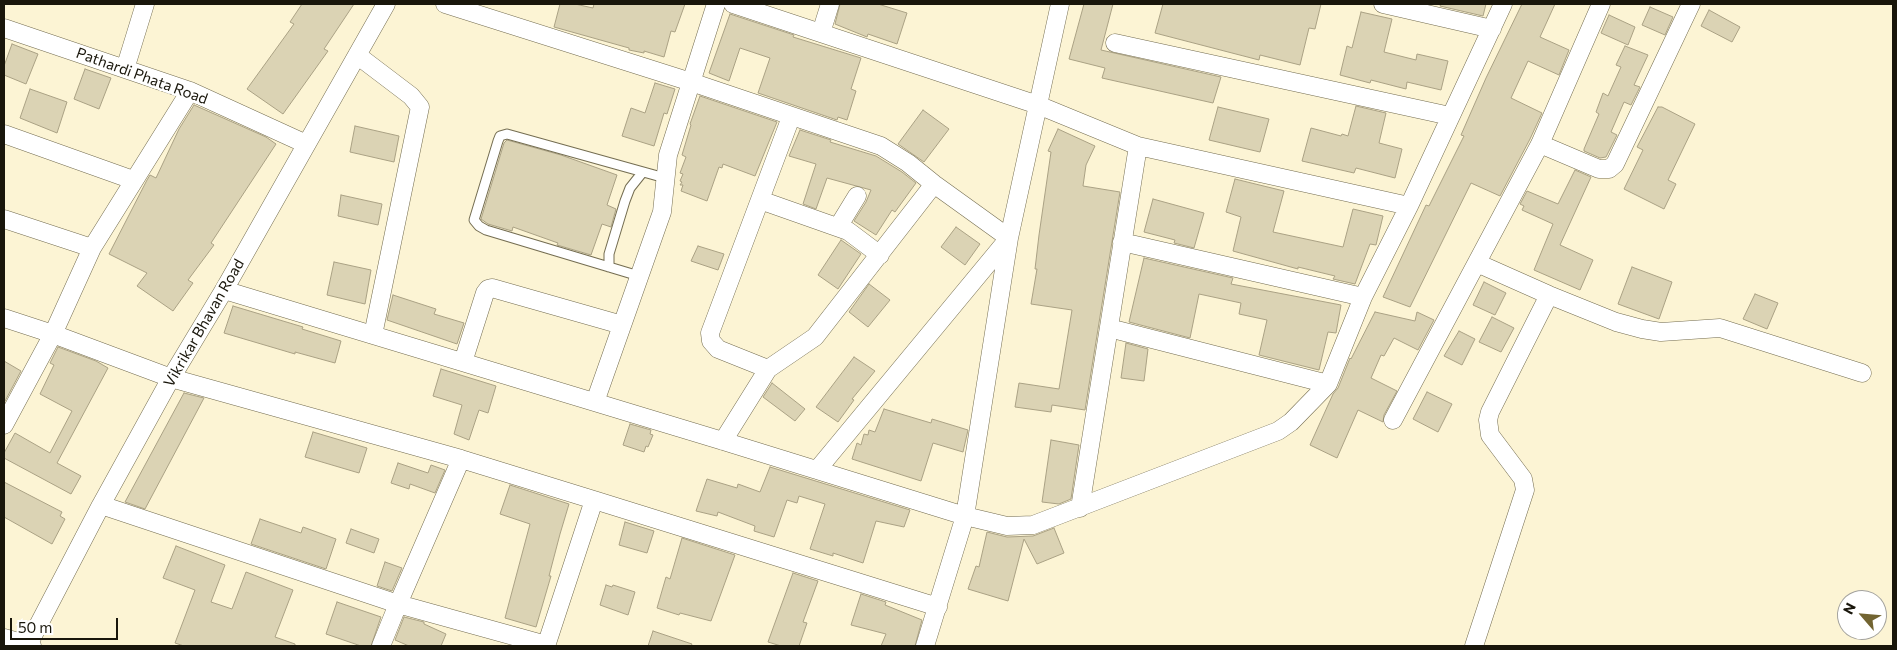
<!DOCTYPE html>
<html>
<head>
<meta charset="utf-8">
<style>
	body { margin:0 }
	#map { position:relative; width:1897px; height:650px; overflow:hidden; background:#fcf4d4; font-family:Commissioner,sans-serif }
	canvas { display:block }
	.frame { position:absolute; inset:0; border:5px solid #19160b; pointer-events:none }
	.north { position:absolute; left:1837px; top:590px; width:50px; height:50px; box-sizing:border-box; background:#fff; border:1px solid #a3a29d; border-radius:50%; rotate:297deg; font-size:14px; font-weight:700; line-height:20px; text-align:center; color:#19160b }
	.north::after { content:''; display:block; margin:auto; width:18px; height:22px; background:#726431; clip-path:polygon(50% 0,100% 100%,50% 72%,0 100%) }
	.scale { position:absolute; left:10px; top:618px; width:108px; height:22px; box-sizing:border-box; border:2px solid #19160b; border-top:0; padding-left:6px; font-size:15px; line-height:18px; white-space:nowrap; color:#19160b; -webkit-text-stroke:4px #fff; paint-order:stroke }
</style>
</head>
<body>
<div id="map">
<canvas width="1897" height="650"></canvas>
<div class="frame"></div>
<div class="north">N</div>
<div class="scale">50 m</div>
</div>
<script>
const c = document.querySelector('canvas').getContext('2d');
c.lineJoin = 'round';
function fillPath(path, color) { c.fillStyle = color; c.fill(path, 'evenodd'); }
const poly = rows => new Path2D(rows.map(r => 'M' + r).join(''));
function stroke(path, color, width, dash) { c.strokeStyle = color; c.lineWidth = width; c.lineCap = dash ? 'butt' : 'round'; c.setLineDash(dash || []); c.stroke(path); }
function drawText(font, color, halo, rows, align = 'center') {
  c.font = font + ' Commissioner,sans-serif'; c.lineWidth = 5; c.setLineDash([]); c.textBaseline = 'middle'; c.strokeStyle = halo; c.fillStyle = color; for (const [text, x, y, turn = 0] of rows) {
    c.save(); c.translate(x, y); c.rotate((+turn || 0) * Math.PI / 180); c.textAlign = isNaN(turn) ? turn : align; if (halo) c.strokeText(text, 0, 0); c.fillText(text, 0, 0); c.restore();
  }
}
const building = poly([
	[302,4,354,4,324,49,328,51,283,114,247,89,294,24,290,22,302,4],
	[560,4,575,4,593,8,594,4,685,4,675,32,671,31,664,57,644,51,644,53,629,50,629,48,554,27,560,4],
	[840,4,878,4,907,13,897,44,868,34,867,37,835,24,840,4],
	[1084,4,1113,4,1101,50,1221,77,1213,103,1102,78,1105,68,1069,59,1084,4],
	[1163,4,1321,4,1315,29,1309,28,1300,65,1260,55,1259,60,1155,33,1163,4],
	[1441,4,1486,4,1483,16,1440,6,1441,4],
	[1522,4,1555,4,1540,37,1569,50,1559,75,1528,61,1511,98,1542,113,1530,139,1500,196,1471,183,1410,307,1383,297,1426,205,1429,206,1464,136,1461,135,1486,78,1522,4],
	[1650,7,1673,17,1665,35,1642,25,1650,7],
	[1709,10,1740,27,1732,42,1701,26,1709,10],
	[1361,12,1392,19,1384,52,1416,60,1417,54,1448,61,1441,90,1407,82,1406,89,1371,80,1370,83,1340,75,1347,46,1352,48,1361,12],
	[730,14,794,35,793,37,861,58,851,89,856,91,847,120,838,117,837,120,758,93,770,58,740,48,729,81,709,73,730,14],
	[1609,15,1635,27,1628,45,1601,33,1609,15],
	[12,44,38,54,26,84,4,75,4,66,12,44],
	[1625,46,1648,55,1634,85,1640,87,1631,105,1624,102,1611,132,1617,135,1606,157,1600,158,1584,151,1584,149,1599,114,1596,112,1603,93,1608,96,1621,67,1616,65,1625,46],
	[85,69,111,78,99,109,74,99,85,69],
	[655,83,675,89,667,114,664,113,654,146,622,136,631,108,645,113,655,83],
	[30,89,67,102,57,133,20,118,30,89],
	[700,96,777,122,755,176,723,164,722,168,719,167,707,201,681,191,683,185,680,185,682,182,680,181,683,174,680,173,686,157,682,155,691,125,690,124,700,96],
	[194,105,266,137,276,144,211,243,214,245,188,280,193,283,173,311,137,286,147,273,109,254,147,180,150,175,156,178,179,129,194,105],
	[1356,106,1386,113,1379,143,1402,149,1395,178,1356,168,1354,173,1302,161,1311,128,1341,136,1342,134,1348,136,1356,106],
	[1218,107,1269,119,1260,152,1209,140,1218,107],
	[1658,107,1662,107,1695,124,1668,180,1676,184,1664,209,1624,189,1643,150,1637,147,1658,107],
	[923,110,949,129,924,162,898,144,923,110],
	[355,126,399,136,394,162,350,152,355,126],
	[1058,129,1095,146,1086,165,1083,186,1120,192,1085,410,1052,405,1051,412,1015,407,1019,383,1059,389,1072,310,1031,304,1037,269,1035,269,1039,235,1051,152,1048,151,1058,129],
	[800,130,831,140,830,142,876,156,902,172,916,183,895,212,892,210,876,235,854,221,866,202,871,190,827,178,816,209,803,204,816,164,789,156,800,130],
	[507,140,561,155,617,175,607,205,616,209,611,227,602,224,591,255,557,245,558,243,513,227,512,231,488,224,481,219,504,143,507,140],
	[1575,170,1591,177,1560,245,1593,260,1580,290,1534,270,1553,224,1522,210,1524,206,1520,204,1527,191,1558,204,1575,170],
	[1235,179,1284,191,1273,232,1343,247,1353,209,1383,216,1376,245,1370,244,1355,284,1333,279,1335,276,1298,267,1298,269,1233,251,1241,217,1226,212,1235,179],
	[341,195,382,204,378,225,338,216,341,195],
	[1153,199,1204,213,1194,248,1174,243,1175,240,1144,232,1153,199],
	[956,227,980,244,965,265,941,247,956,227],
	[841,240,861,254,838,289,818,275,841,240],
	[698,246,724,254,718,270,691,261,698,246],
	[1144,258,1233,278,1231,284,1341,305,1336,333,1328,332,1319,370,1259,355,1267,320,1239,314,1241,303,1199,294,1190,338,1129,322,1144,258],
	[334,262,371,270,365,304,327,295,334,262],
	[1632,267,1672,282,1659,319,1618,304,1632,267],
	[1484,282,1506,293,1495,315,1473,305,1484,282],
	[869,284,890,300,868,327,849,312,869,284],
	[1755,294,1778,303,1767,329,1743,319,1755,294],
	[393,295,436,309,434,314,464,323,457,344,387,320,393,295],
	[233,306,303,327,302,329,341,341,335,363,295,352,295,354,224,333,233,306],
	[1375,312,1415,321,1417,312,1434,320,1418,350,1394,338,1384,356,1381,355,1371,378,1397,391,1384,415,1383,422,1358,410,1337,458,1310,445,1333,394,1338,388,1350,358,1351,359,1375,312],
	[1492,317,1514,328,1501,352,1479,342,1492,317],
	[1459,331,1475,339,1462,365,1444,356,1459,331],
	[1126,343,1148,349,1144,381,1121,378,1126,343],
	[58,347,96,361,108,368,57,463,81,476,71,494,4,458,4,453,15,433,50,453,72,411,40,394,54,365,50,363,58,347],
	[854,357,875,371,852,399,854,400,838,422,816,407,854,357],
	[4,361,21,371,4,403,4,361],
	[441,369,496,386,488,413,479,410,469,440,454,434,462,405,433,396,441,369],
	[772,383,805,409,795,421,763,397,772,383],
	[1427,392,1452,404,1438,432,1413,419,1427,392],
	[184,393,204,398,145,509,125,502,184,393],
	[884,409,931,423,932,419,968,430,963,452,933,443,921,481,852,459,857,443,861,445,864,434,868,435,869,430,875,432,884,409],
	[630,424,651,430,650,434,653,435,648,447,646,446,644,452,623,445,630,424],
	[313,432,367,448,359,473,305,457,313,432],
	[1051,440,1079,445,1071,499,1059,504,1042,502,1051,440],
	[398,463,428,473,431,465,445,470,435,493,410,484,409,489,391,483,398,463],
	[770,467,910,510,904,527,876,521,863,563,833,553,833,556,810,549,825,504,799,496,797,503,787,500,774,537,754,531,755,526,718,512,717,516,696,511,707,479,737,488,738,484,760,492,770,467],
	[4,482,62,512,60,516,65,519,52,544,4,517,4,482],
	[510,485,569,504,560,534,549,576,551,576,536,627,505,618,530,524,500,514,510,485],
	[260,519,301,533,303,527,336,539,326,569,251,544,260,519],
	[625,522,654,531,647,553,619,545,625,522],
	[1054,528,1064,553,1037,564,1024,539,1008,601,968,589,976,566,979,567,987,532,1007,537,1033,536,1054,528],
	[351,529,379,539,374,553,346,543,351,529],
	[682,538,735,555,711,621,680,613,679,615,657,608,666,577,670,579,682,538],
	[176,546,225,565,211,602,232,609,246,572,293,590,275,637,295,644,295,646,184,646,175,643,195,590,163,578,176,546],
	[385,562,402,568,392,591,377,586,385,562],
	[793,573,818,581,803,622,807,623,799,646,781,646,768,642,793,573],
	[606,585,612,587,613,585,635,592,628,615,600,605,606,585],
	[861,594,886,602,885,605,922,620,915,646,881,646,886,634,851,625,861,594],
	[337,602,381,617,371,646,361,646,326,634,337,602],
	[404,617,424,622,424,624,446,634,441,646,409,646,395,640,404,617],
	[653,631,692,644,691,646,648,646,653,631]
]);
fillPath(building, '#dbd3b4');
stroke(building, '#aaa184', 1);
const lane = poly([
	[609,267,609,254,625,201,630,188,642,173],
	[639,276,486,230,479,226,474,220,498,141,500,136,507,134,665,178]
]);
const street = poly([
	[445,4,691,82,881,146,908,163,934,184,1009,238,817,470],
	[733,4,1038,105,1138,146,1409,206],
	[1383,4,1492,29],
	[4,28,190,91,306,144],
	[821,33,830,4],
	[1115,43,1450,116],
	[357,55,411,96,420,107,373,335],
	[125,69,145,4],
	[4,134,133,180],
	[1540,144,1599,169,1609,169,1615,164,1691,4],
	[760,200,848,231,880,255],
	[4,219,92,248],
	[838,227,857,196],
	[1122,242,1363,297],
	[1477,263,1549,295,1616,322,1642,329,1661,332,1720,328,1862,373],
	[224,290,723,441,965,516,1007,526,1033,525,1278,431,1291,422,1328,384,1363,297,1409,206,1503,4],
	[4,318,53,334,171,378,461,459,594,500,546,646],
	[1109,328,1328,384],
	[463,362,485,293,488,289,492,288,622,325],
	[768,369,718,349,711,341,710,333,791,117],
	[595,402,662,212,668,155,716,4],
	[1393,420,1540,144,1601,4],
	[4,425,53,334,92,248,190,91],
	[723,441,768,369,815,337,934,184],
	[461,459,398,604,546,645],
	[594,500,938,607],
	[101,505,398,604,381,646],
	[1080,508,1138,146],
	[4,638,32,646],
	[28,645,101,505,171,378,224,290,386,4],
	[925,646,965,516,1009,238,1060,4],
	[1474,646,1525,490,1523,479,1490,435,1488,420,1490,412,1549,295]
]);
stroke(lane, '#746d51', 11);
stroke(street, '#746d51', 19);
stroke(lane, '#fff', 9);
stroke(street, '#fff', 18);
drawText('15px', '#19160b', '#fff', [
	["Pathardi Phata Road",142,76,20],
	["Vikrikar Bhavan Road",204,323,-60]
]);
</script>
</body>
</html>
